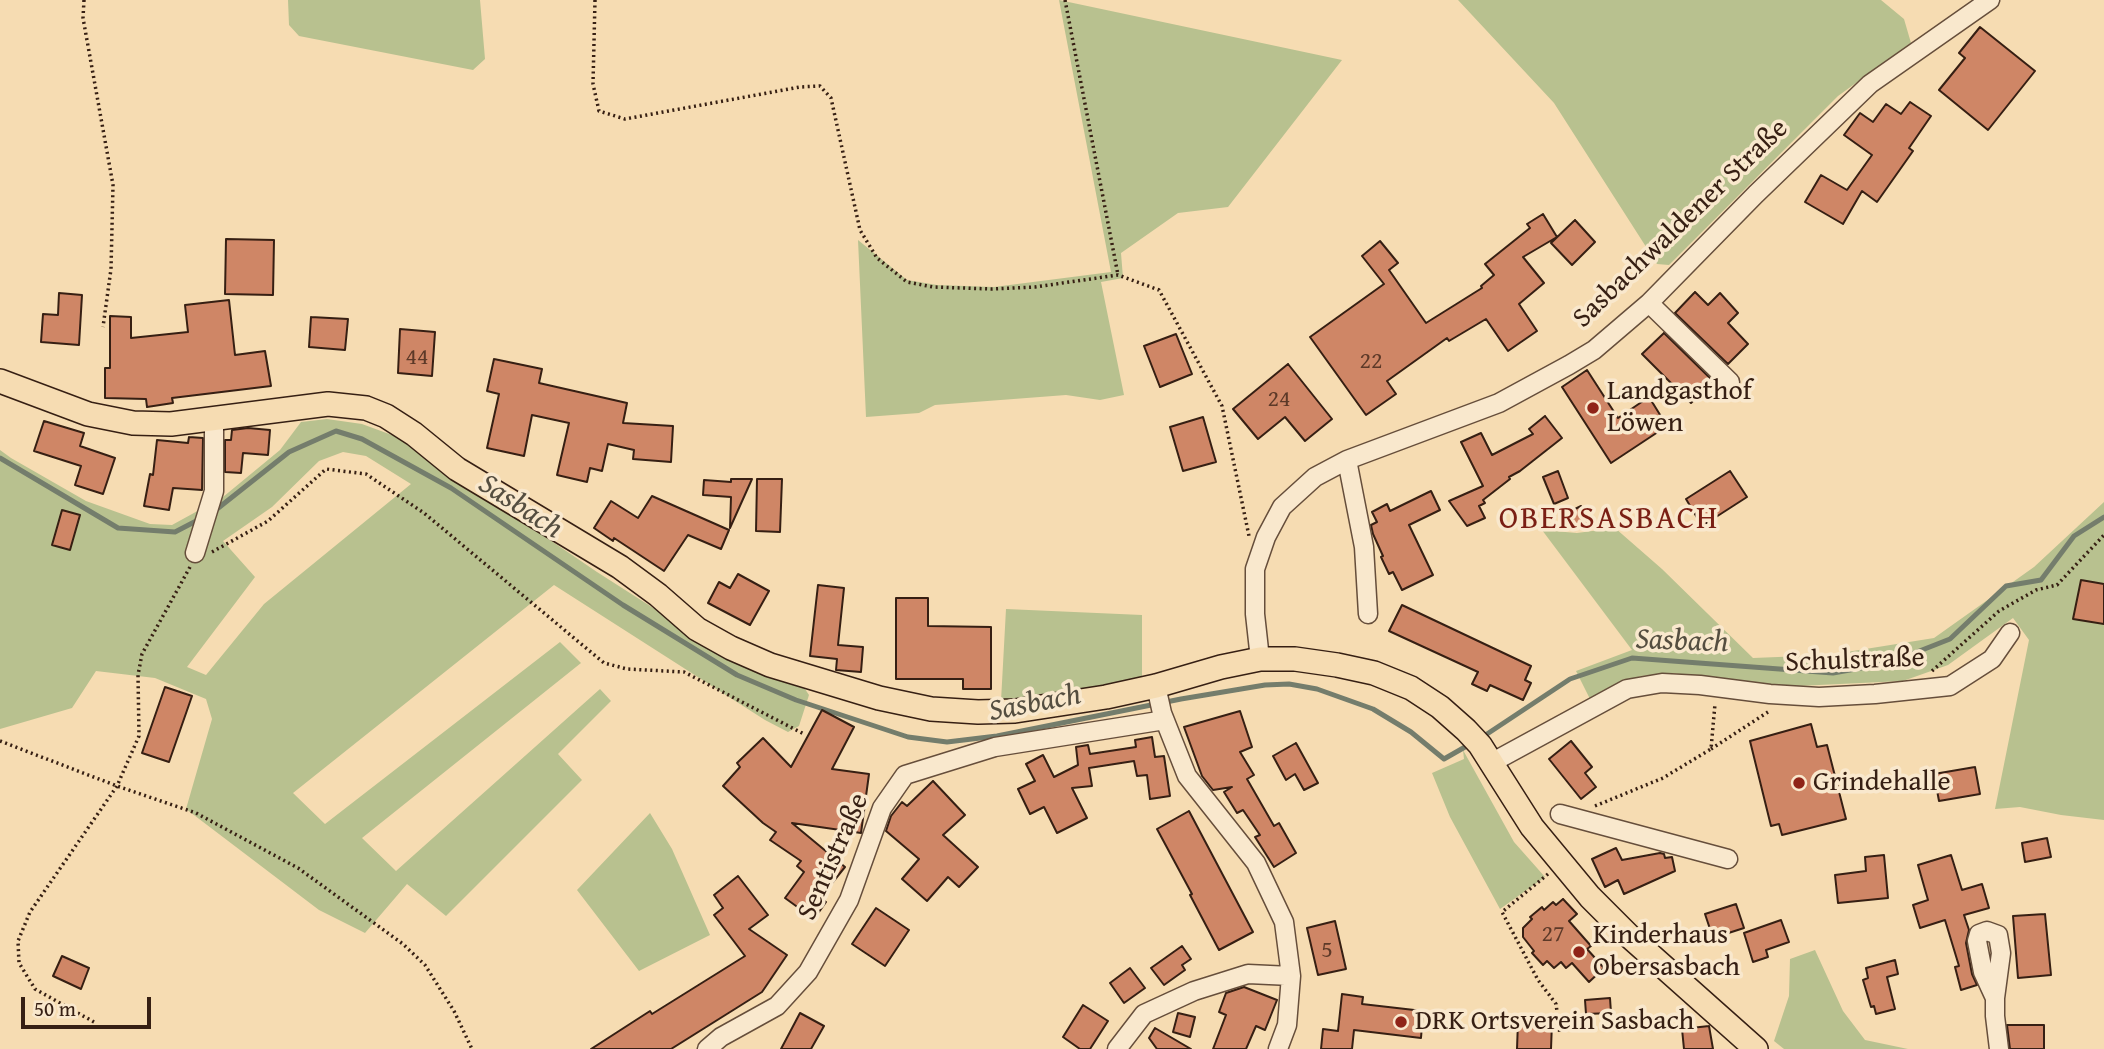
<!DOCTYPE html>
<html>
<head>
<meta charset="utf-8">
<style>
	body { margin:0 }
	#map { position:relative; width:2104px; height:1049px; overflow:hidden; background:#f6dcb2; font-family:"Gentium Book Plus",serif }
	canvas { display:block }
	.scale { position:absolute; left:21px; top:997px; width:130px; height:32px; box-sizing:border-box; border:4px solid #361f13; border-top:0; padding-left:9px; font-size:21px; line-height:24px; white-space:nowrap; color:#361f13; -webkit-text-stroke:5px #f9e8cd; paint-order:stroke }
</style>
</head>
<body>
<div id="map">
<canvas width="2104" height="1049"></canvas>
<div class="scale">50 m</div>
</div>
<script>
const c = document.querySelector('canvas').getContext('2d');
c.lineJoin = 'round';
function fillPath(path, color) { c.fillStyle = color; c.fill(path, 'evenodd'); }
const poly = rows => new Path2D(rows.map(r => 'M' + r).join(''));
function stroke(path, color, width, dash) { c.strokeStyle = color; c.lineWidth = width; c.lineCap = dash ? 'butt' : 'round'; c.setLineDash(dash || []); c.stroke(path); }
function drawText(font, color, halo, rows, align = 'center') {
  c.font = font + ' "Gentium Book Plus",serif'; c.lineWidth = 7; c.setLineDash([]); c.textBaseline = 'middle'; c.strokeStyle = halo; c.fillStyle = color; for (const [text, x, y, turn = 0] of rows) {
    c.save(); c.translate(x, y); c.rotate((+turn || 0) * Math.PI / 180); c.textAlign = isNaN(turn) ? turn : align; if (halo) c.strokeText(text, 0, 0); c.fillText(text, 0, 0); c.restore();
  }
}
fillPath(poly([
	[288,0,480,0,485,59,473,70,299,36,289,25],
	[1059,0,1342,60,1228,207,1178,213,1121,253,1123,278,1101,282,1124,395,1100,400,1066,395,935,405,919,413,866,417,858,240,907,280,937,285,994,287,1111,272],
	[1458,0,1881,0,1904,19,1911,43,1838,96,1669,265,1657,264,1554,103],
	[327,419,362,424,400,438,597,572,730,657,805,689,809,695,799,726,788,732,765,720,554,585,293,793,325,824,560,642,581,663,362,838,396,871,600,689,611,701,558,754,582,780,446,916,407,884,365,933,319,910,186,809,212,719,206,699,155,678,96,671,72,708,0,729,0,450,11,458,86,501,150,524,172,525,223,497,280,450,301,422],
	[343,452,366,456,411,484,264,604,206,675,187,667,255,577,223,541,272,507,319,461],
	[2104,502,2104,820,2061,815,2020,807,1995,809,2029,640,2013,618,1948,665,1903,681,1798,686,1719,681,1673,673,1641,676,1621,683,1591,701,1576,671,1632,650,1542,530,1577,533,1615,528,1662,569,1753,658,1828,655,1934,638,2034,567],
	[1006,609,1142,615,1142,678,1101,686,1001,701],
	[1463,750,1514,842,1545,877,1500,909,1450,817,1432,773,1464,759],
	[650,813,672,849,710,935,639,971,577,890],
	[1815,950,1843,1011,1865,1040,1908,1049,1784,1049,1774,1041,1789,996,1790,959]
]), '#b8c18f');
stroke(poly([
	[0,458,118,528,175,532,200,519],
	[212,513,289,452,336,431,362,439,451,488,623,605,737,675,796,700,908,737,947,742,997,736,1181,699,1265,685,1289,684,1317,689,1373,709,1411,732,1444,759,1472,743],
	[1481,738,1570,679,1632,658,1833,673,1889,663,1950,639,2006,586,2041,580,2074,536,2104,517]
]), '#747d6c', 5);
const building = poly([
	[1980,27,2035,71,1988,130,1939,90,1965,58,1959,53,1980,27],
	[1910,102,1931,116,1909,148,1913,151,1877,202,1862,191,1843,224,1805,202,1821,175,1847,190,1872,155,1844,135,1860,113,1873,122,1886,104,1901,114,1910,102],
	[1543,214,1557,237,1523,257,1544,283,1519,304,1537,331,1508,351,1486,319,1449,341,1447,338,1387,381,1396,394,1366,415,1310,337,1384,284,1362,256,1380,241,1398,263,1389,270,1426,323,1482,288,1481,286,1494,275,1485,264,1530,228,1527,224,1543,214],
	[1575,220,1595,242,1572,265,1551,243,1575,220],
	[226,239,274,240,273,295,225,294,226,239],
	[1695,292,1708,305,1720,293,1738,313,1728,323,1748,344,1728,364,1675,313,1695,292],
	[59,293,82,295,79,345,41,342,43,314,58,315,59,293],
	[229,300,235,355,265,351,271,386,172,398,173,403,147,407,146,399,105,398,105,368,110,368,110,316,131,317,131,338,188,332,185,305,229,300],
	[311,317,348,319,345,350,309,347,311,317],
	[400,329,435,332,432,376,398,373,400,329],
	[1664,333,1713,381,1691,403,1642,354,1664,333],
	[1176,334,1192,374,1160,387,1144,346,1176,334],
	[494,359,542,369,539,383,627,403,623,423,673,426,671,462,633,459,634,450,608,444,602,471,590,468,587,482,557,475,569,423,532,415,524,456,487,448,499,394,487,391,494,359],
	[1288,364,1332,419,1305,441,1285,417,1258,439,1233,409,1288,364],
	[1587,370,1618,418,1649,397,1667,426,1611,463,1562,387,1587,370],
	[1545,416,1562,438,1520,471,1509,477,1510,479,1483,500,1485,503,1479,506,1485,518,1467,526,1449,501,1483,486,1461,442,1481,433,1492,455,1533,434,1529,429,1545,416],
	[1203,417,1216,462,1183,471,1170,427,1203,417],
	[44,421,84,433,80,446,115,458,103,494,75,485,81,466,34,451,44,421],
	[248,428,270,430,268,455,243,453,241,473,225,472,225,440,231,440,232,430,248,428],
	[189,437,203,438,202,490,173,488,169,510,144,506,150,474,153,475,157,440,188,443,189,437],
	[1558,471,1568,498,1554,504,1543,477,1558,471],
	[1730,471,1747,497,1702,526,1686,499,1730,471],
	[731,479,752,479,730,528,731,497,703,495,704,480,731,482,731,479],
	[757,479,782,479,780,532,756,531,757,479],
	[1431,491,1440,510,1409,525,1433,575,1402,590,1393,572,1389,574,1381,557,1383,556,1373,534,1371,525,1377,522,1372,512,1387,504,1390,511,1431,491],
	[652,496,729,530,721,549,688,535,664,571,614,538,613,541,594,528,611,501,638,518,652,496],
	[1581,506,1590,524,1577,529,1569,512,1581,506],
	[62,510,80,515,70,550,52,545,62,510],
	[738,574,769,591,750,625,708,603,719,582,730,588,738,574],
	[2081,580,2104,584,2104,624,2073,619,2081,580],
	[818,585,844,588,838,645,863,647,861,672,836,670,837,659,810,656,818,585],
	[896,598,928,598,928,626,991,627,991,689,963,689,963,679,896,679,896,598],
	[1402,605,1531,666,1525,680,1531,683,1523,700,1490,685,1487,691,1472,684,1478,672,1389,631,1402,605],
	[165,687,192,696,169,762,142,753,165,687],
	[822,710,854,727,832,769,869,774,861,833,792,823,845,867,820,898,826,902,814,919,785,898,804,872,797,866,801,861,770,840,776,832,763,823,723,786,740,767,737,763,763,738,791,767,822,710],
	[1240,711,1252,747,1240,752,1254,775,1247,779,1274,826,1279,823,1296,853,1274,867,1255,837,1260,835,1243,810,1237,813,1224,792,1232,787,1213,790,1202,776,1184,727,1240,711],
	[1811,724,1817,747,1827,745,1846,819,1782,835,1779,824,1771,826,1750,741,1811,724],
	[1152,737,1155,757,1164,756,1170,796,1150,799,1147,775,1137,776,1134,761,1089,768,1092,786,1072,788,1087,818,1057,833,1044,807,1030,814,1018,789,1035,781,1026,764,1043,755,1054,777,1078,765,1076,747,1088,745,1090,754,1136,747,1135,740,1152,737],
	[1571,741,1592,767,1585,773,1596,787,1581,799,1549,759,1571,741],
	[1296,743,1318,783,1304,790,1295,774,1286,780,1273,756,1296,743],
	[1975,767,1980,794,1939,801,1934,774,1975,767],
	[933,781,965,815,943,835,978,867,959,887,948,877,927,901,902,879,919,859,886,831,891,816,902,802,907,806,933,781],
	[1189,811,1253,932,1219,950,1190,895,1192,894,1157,829,1189,811],
	[2047,838,2051,857,2025,862,2022,843,2047,838],
	[1616,848,1622,860,1660,853,1664,854,1665,858,1672,857,1675,871,1624,894,1618,880,1605,887,1592,859,1616,848],
	[1884,855,1888,898,1838,903,1835,875,1866,871,1865,857,1884,855],
	[1951,855,1962,890,1982,884,1989,908,1964,915,1969,930,1966,943,1972,974,1977,985,1961,990,1955,967,1959,966,1945,920,1920,928,1913,905,1928,900,1918,865,1951,855],
	[738,876,768,915,749,929,787,955,762,992,671,1049,591,1049,650,1011,652,1014,745,956,714,915,723,908,714,895,738,876],
	[1563,899,1577,914,1569,921,1591,946,1587,949,1604,968,1589,982,1572,963,1566,968,1561,962,1554,968,1547,961,1543,965,1532,953,1534,951,1523,937,1523,928,1532,919,1530,917,1542,907,1544,910,1553,902,1556,905,1563,899],
	[1736,904,1744,928,1713,938,1705,914,1736,904],
	[876,908,909,930,885,966,852,944,876,908],
	[2045,914,2051,975,2018,978,2013,916,2045,914],
	[1781,920,1789,942,1766,950,1768,957,1753,962,1744,933,1781,920],
	[1335,921,1346,969,1318,975,1307,928,1335,921],
	[1182,946,1191,959,1182,965,1185,970,1164,985,1151,968,1182,946],
	[62,956,89,968,81,989,53,976,62,956],
	[1895,960,1898,974,1887,977,1895,1009,1876,1014,1874,1006,1871,1007,1863,980,1868,978,1866,968,1895,960],
	[1130,968,1145,988,1124,1003,1110,983,1130,968],
	[1244,987,1277,1000,1265,1030,1256,1026,1246,1049,1213,1049,1226,1015,1219,1012,1226,993,1244,987],
	[1342,994,1363,997,1362,1004,1423,1011,1421,1038,1354,1030,1352,1049,1321,1049,1323,1029,1338,1031,1342,994],
	[1610,998,1611,1013,1586,1014,1585,1000,1610,998],
	[1083,1005,1108,1021,1090,1049,1080,1049,1063,1037,1083,1005],
	[800,1013,824,1026,811,1049,781,1049,800,1013],
	[1178,1013,1195,1017,1190,1037,1173,1032,1178,1013],
	[1518,1021,1552,1022,1551,1049,1517,1049,1518,1021],
	[2007,1025,2044,1025,2044,1049,2010,1049,2007,1025],
	[1709,1026,1713,1049,1684,1049,1682,1029,1709,1026],
	[1155,1028,1191,1049,1157,1049,1149,1038,1155,1028]
]);
fillPath(building, '#cf8666');
stroke(building, '#361f13', 2);
const minor = poly([
	[1649,303,1730,382],
	[1347,460,1364,547,1368,614],
	[195,553,214,491,214,420],
	[1260,659,1255,614,1255,569,1266,537,1282,507,1315,477,1347,460,1499,403,1569,365,1594,350,1649,303,1756,194,1870,84,1990,0],
	[1156,686,1162,713,1187,776,1256,863,1284,922,1291,976,1287,1025,1278,1049],
	[1491,763,1627,689,1662,683,1700,685,1770,694,1819,697,1875,694,1950,686,1992,659,2010,633],
	[1560,814,1728,859],
	[1995,998,1983,972,1977,941,1979,934,1987,931,1998,935,2001,953,1995,998,1995,1016,1999,1049],
	[707,1049,721,1037,777,1006,808,972,849,900,882,808,905,775,995,747,1165,720],
	[1117,1049,1144,1014,1194,991,1248,974,1291,976]
]);
const major = poly([
	[0,381,88,414,133,423,171,424,328,404,366,408,386,416,414,434,457,469,620,567,658,595,697,629,731,648,770,665,879,698,931,709,978,712,1015,711,1106,697,1156,686,1221,667,1260,659,1295,659,1337,665,1374,673,1411,688,1440,707,1466,730,1480,745,1532,827,1590,897,1629,936,1756,1049]
]);
stroke(minor, '#664e3b', 21);
stroke(major, '#361f13', 26);
stroke(poly([
	[84,0,83,18,113,185,111,269,103,327],
	[595,0,593,84,599,111,625,119,800,87,820,86,831,98,860,230,877,258,907,282,933,287,992,289,1035,287,1118,275,1159,290,1222,406,1249,536],
	[1065,0,1118,275],
	[212,552,268,521,326,469,366,474,424,513,604,663,627,669,684,672,804,734],
	[1932,671,1999,611,2036,590,2057,585,2104,535],
	[0,741,117,786,196,813,298,868,403,944,425,965,454,1011,472,1049],
	[1711,749,1768,712],
	[1595,806,1663,778,1711,749,1715,704],
	[1548,874,1502,912,1538,980,1556,1004,1560,1034],
	[94,1022,35,989,19,963,18,941,30,912,117,786,139,736,138,675,142,654,190,567]
]), '#361f13', 3.5, [2, 3.5]);
stroke(minor, '#f9e8cd', 18);
stroke(major, '#f6dcb2', 23);
for (const [x, y, r, color] of [
	[1593,408,7,"#8f2418"],
	[1799,783,7,"#8f2418"],
	[1579,952,7,"#8f2418"],
	[1401,1022,7,"#8f2418"]
]) { const dot = new Path2D(); dot.arc(x, y, r, 0, 2 * Math.PI); c.fillStyle = color; c.fill(dot); stroke(dot, '#f9e8cd', 2.5); }
drawText('24px', '#5c3928', null, [
	["44",417,358],
	["22",1371,362],
	["24",1279,400],
	["27",1553,935],
	["5",1327,951]
]);
drawText('28px', '#361f13', '#f9e8cd', [
	["Sasbachwaldener Straße",1681,224,-44],
	["Schulstraße",1855,661,-2],
	["Sentistraße",834,857,-66]
]);
drawText('28px', '#361f13', '#f9e8cd', [
	["Landgasthof",1607,392],
	["Löwen",1607,424],
	["Grindehalle",1813,783],
	["Kinderhaus",1593,936],
	["Obersasbach",1593,968],
	["DRK Ortsverein Sasbach",1415,1022]
], 'left');
drawText('italic 30px', '#554e40', '#f9e8cd', [
	["Sasbach",520,507,33],
	["Sasbach",1682,642,2],
	["Sasbach",1035,704,-11]
]);
c.letterSpacing = '2px';
drawText('32px', '#7a1f14', '#f9e8cd', [
	["OBERSASBACH",1609,520]
]);
c.letterSpacing = '0px';
</script>
</body>
</html>
